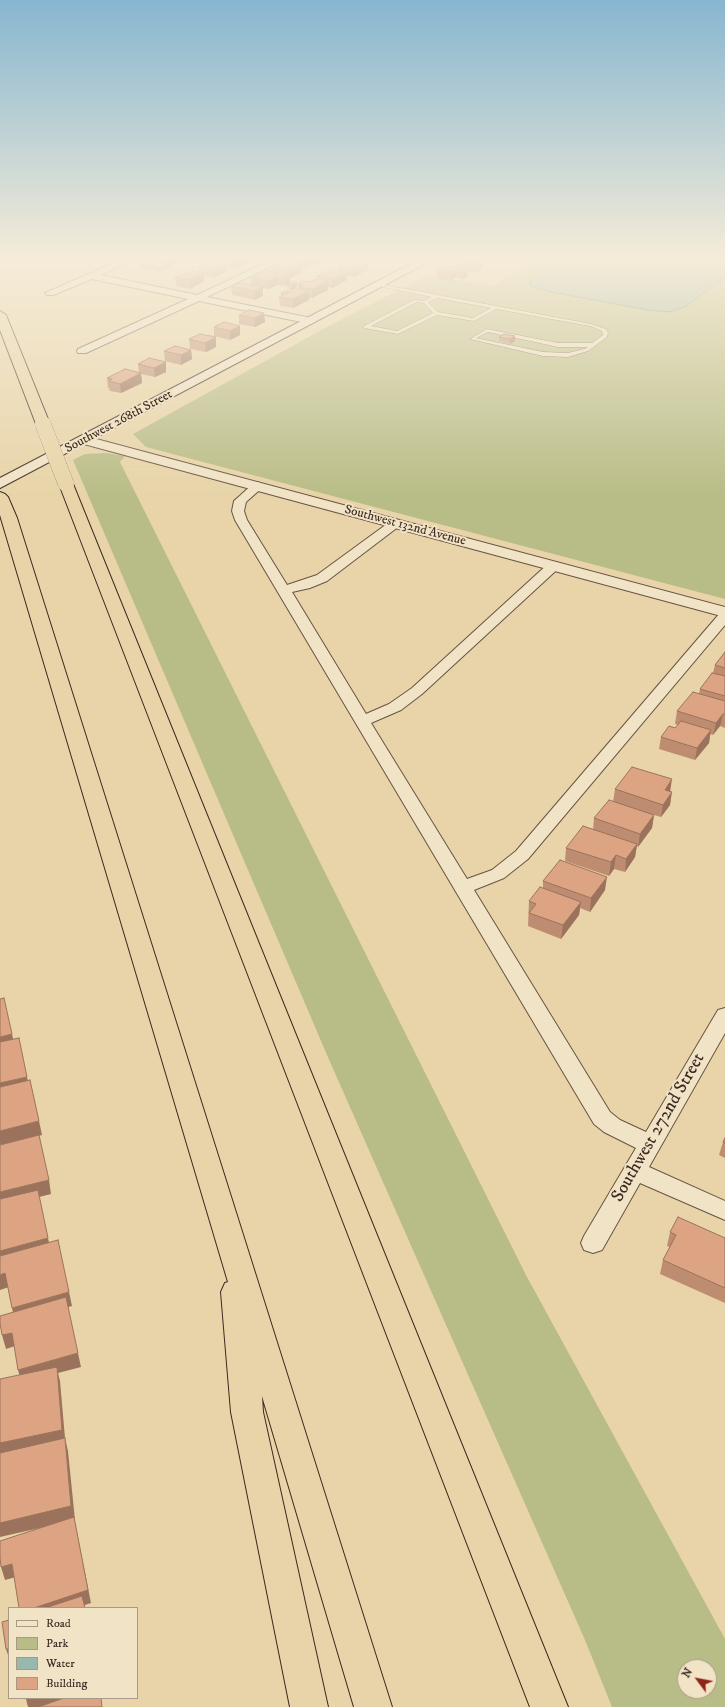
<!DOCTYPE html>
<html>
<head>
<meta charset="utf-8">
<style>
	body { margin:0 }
	#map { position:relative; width:725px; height:1707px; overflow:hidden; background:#e8d4a8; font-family:"IM FELL DW Pica",serif }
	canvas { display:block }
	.legend { position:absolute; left:8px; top:1607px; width:130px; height:92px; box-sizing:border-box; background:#f0e3c6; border:1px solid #a99984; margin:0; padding:5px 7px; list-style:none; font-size:12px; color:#3e2921 }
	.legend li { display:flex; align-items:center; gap:8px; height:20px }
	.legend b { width:20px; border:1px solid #a99984 }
	.north { position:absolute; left:677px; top:1659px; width:40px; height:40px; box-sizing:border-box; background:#f0e3c6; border:1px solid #a99984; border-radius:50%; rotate:302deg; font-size:11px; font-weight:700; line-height:16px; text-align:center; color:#3e2921 }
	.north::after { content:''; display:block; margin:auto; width:14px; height:18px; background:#8f2418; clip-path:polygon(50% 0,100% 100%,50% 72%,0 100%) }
</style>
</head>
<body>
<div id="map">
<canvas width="725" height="1707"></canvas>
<ul class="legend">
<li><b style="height:5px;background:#f0e3c6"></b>Road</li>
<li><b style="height:11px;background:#b8bc86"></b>Park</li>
<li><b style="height:11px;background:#97b8ac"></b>Water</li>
<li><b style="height:11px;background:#dda483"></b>Building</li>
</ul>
<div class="north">N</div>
</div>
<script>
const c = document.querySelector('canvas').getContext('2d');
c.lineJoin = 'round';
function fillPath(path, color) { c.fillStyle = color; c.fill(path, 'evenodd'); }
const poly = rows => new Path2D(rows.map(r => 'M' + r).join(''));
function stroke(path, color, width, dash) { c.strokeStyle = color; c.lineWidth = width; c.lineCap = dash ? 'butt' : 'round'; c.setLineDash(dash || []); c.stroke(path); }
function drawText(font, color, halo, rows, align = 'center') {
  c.font = font + ' "IM FELL DW Pica",serif'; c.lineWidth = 4; c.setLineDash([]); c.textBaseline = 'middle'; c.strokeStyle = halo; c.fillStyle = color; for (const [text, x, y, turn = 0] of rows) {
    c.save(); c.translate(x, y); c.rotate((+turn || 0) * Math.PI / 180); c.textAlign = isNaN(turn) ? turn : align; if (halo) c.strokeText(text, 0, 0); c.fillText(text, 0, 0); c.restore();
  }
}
fillPath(poly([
	[540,259,725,259,725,599,146,447,133,434,325,328,428,275,492,286],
	[107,453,125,456,120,462,527,1277,725,1639,725,1707,612,1707,585,1640,327,1055,73,460,85,454],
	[685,1667,709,1667,709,1691,685,1691]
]), '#b8bc86');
const water = poly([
	[566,259,725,259,725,277,686,306,670,312,648,310,551,292,531,286,530,281,566,259]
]);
fillPath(water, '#97b8ac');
stroke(water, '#737f74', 1);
const service = poly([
	[380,284,591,324,606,329,608,333,607,337,588,351,568,357,543,356,470,339,487,329,558,343,592,343,603,335,602,331,590,326,496,309,474,321,437,315,398,334,364,328,364,326,414,300,424,301,432,297,378,286,380,284],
	[438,298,491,308,473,318,438,312,428,302,438,298],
	[417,302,424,303,433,313,397,331,371,326,417,302],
	[488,332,558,347,588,347,584,349,568,353,543,352,476,338,488,332]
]);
const minor = poly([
	[123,259,136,259,101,275,197,295,274,259,286,259,207,297,311,318,316,321,311,324,199,301,86,353,78,353,77,351,78,349,188,299,92,279,53,295,47,295,45,293,123,259],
	[258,482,264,486,246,502,244,511,247,520,287,585,317,575,391,521,396,520,402,524,327,581,310,588,292,592,366,714,389,704,412,688,549,563,554,562,559,563,561,566,422,694,401,710,371,723,467,879,492,870,516,851,720,613,725,612,725,625,528,859,504,878,474,890,610,1112,620,1120,646,1132,718,1010,725,1008,725,1033,649,1167,725,1201,725,1220,640,1183,602,1250,593,1253,584,1250,581,1243,584,1236,636,1148,604,1132,594,1124,235,520,232,511,234,501,254,483,258,482]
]);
const tertiary = poly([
	[85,436,725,607,725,617,80,443,78,440,80,437,85,436]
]);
const secondary = poly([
	[420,259,434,259,0,488,0,478,420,259]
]);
const motorway = poly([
	[0,311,6,315,50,424,48,427,43,428,38,427,36,424,0,330,0,311],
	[66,480,71,481,73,484,568,1707,530,1707,59,484,61,481,66,480],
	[0,492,5,494,8,497,17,518,392,1707,354,1707,262,1396,263,1412,328,1707,290,1707,231,1412,221,1292,225,1283,228,1282,0,515,0,492]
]);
stroke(service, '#685443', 1);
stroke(minor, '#685443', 2);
stroke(tertiary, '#685443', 2);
stroke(secondary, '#3e2921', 2);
stroke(motorway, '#3e2921', 2);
fillPath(service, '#f0e3c6');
fillPath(minor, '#f0e3c6');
fillPath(tertiary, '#f0e3c6');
fillPath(secondary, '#f0e3c6');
fillPath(motorway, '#e8d4a8');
const motorwayBridge = poly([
	[43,424,66,484]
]);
stroke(motorwayBridge, '#3e2921', 16, []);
stroke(motorwayBridge, '#e8d4a8', 16);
fillPath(poly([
	[155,259,182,259,182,261,170,266,169,266,169,268,159,272,141,269,141,264,155,261],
	[222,259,249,259,249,262,234,269,227,267,227,271,213,278,204,276,204,281,190,289,176,286,175,277,199,272,198,267,222,262],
	[293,259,332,259,329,261,320,259,320,262,305,269,302,269,302,272,290,278,290,283,297,287,291,290,287,289,287,285,285,286,278,285,268,289,263,288,263,296,255,300,232,295,231,286,251,285,251,277,271,271,271,268,293,262],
	[456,259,488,259,482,262,482,267,481,268,480,271,477,273,467,271,467,277,463,279,456,277,450,281,437,278,437,270,454,266,455,260],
	[338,266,368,270,354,277,347,276,347,280,332,288,328,287,328,290,312,298,309,298,309,300,293,308,280,306,279,297,281,296,281,293,290,292,298,289,298,284,310,282,317,279,317,276,338,270],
	[264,313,265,322,255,327,239,324,239,315],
	[224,322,240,335,230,340,214,336,214,327],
	[515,336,515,341,510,344,499,341,499,337],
	[216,337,216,347,206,352,190,349,189,339],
	[191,350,192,359,181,365,165,361,164,351],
	[166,362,166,372,155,377,141,374,142,383,121,393,110,391,109,388,108,388,107,378,139,373,138,364],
	[725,652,725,728,720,726,713,735,710,734,709,743,695,760,659,749,661,737,675,728,678,725,675,724,677,711,699,694,700,689,713,673,715,665],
	[615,789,671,791,670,805,661,817,654,815,652,828,638,847,637,846,635,857,625,872,614,869,609,876,565,861,566,848,593,830,594,818,613,802],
	[543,881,605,890,590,912,580,908,579,915,561,939,528,926,529,901,543,888],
	[725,1138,725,1158,719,1155,723,1142],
	[670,1232,725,1238,725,1303,660,1274,663,1260,670,1247,667,1246]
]), '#be8d71');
fillPath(poly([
	[175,259,182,259,182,261,170,266,170,262],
	[236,259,249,259,249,262,234,269,234,260],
	[307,259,320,259,320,262,305,269,305,261],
	[481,259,483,259,482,267,481,268,480,271,477,273,477,262],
	[368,262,368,270,354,277,354,269],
	[169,263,169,268,159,272,158,268],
	[226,263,227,271,213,278,212,270],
	[302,264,302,272,290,278,290,283,285,286,284,277,287,276,287,271],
	[467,268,467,277,463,279,464,270],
	[456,269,456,277,450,281,450,272],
	[347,272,347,280,332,288,332,279],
	[203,273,204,281,190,289,189,280],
	[278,276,278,285,268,289,268,281],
	[328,281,328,290,312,298,312,289],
	[297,283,297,287,291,290,291,285],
	[263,287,263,296,255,300,254,291],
	[309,291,309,300,293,308,293,299],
	[264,313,265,322,255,327,255,318],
	[240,326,240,335,230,340,230,331],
	[515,336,515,341,510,344,510,339],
	[216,337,216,347,206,352,205,343],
	[191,350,192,359,181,365,181,355],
	[166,362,166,372,155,377,154,368],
	[141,373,142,383,121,393,120,384],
	[723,714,720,726,713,735,716,723],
	[711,730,709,743,695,760,697,748],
	[672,779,670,792,665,790],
	[672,792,670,805,661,817,663,805],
	[654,815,652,828,638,847,640,834],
	[637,844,635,857,625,872,626,859],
	[616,855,614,869,609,876,611,862],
	[607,877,605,890,590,912,591,898],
	[581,902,579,915,561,939,563,925],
	[12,1034,15,1048,0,1052,0,1037],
	[27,1077,30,1090,0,1098,0,1083],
	[39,1121,42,1135,0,1145,0,1131],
	[49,1180,51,1194,0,1207,0,1192],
	[48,1238,51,1252,0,1266,0,1251],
	[5,1273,9,1287,0,1290,0,1275],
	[69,1292,72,1306,15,1322,12,1308],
	[12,1333,15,1346,6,1349,2,1335],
	[78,1353,81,1367,58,1373,60,1381,65,1438,68,1451,75,1520,0,1537,0,1443,22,1384,18,1370],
	[74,1517,91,1603,85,1605,85,1608,34,1608],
	[12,1564,16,1577,5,1580,1,1567],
	[6,1649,9,1649,9,1658],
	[30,1698,70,1698,44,1707,28,1707,26,1699]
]), '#9b735c');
const building = poly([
	[159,259,175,259,170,262,159,259],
	[298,259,307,259,305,261,298,259],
	[351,259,356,259,368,262,354,269,338,266,351,259],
	[456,259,481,259,477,262,481,262,477,264,455,260,456,259],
	[150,260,169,263,158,268,141,264,150,260],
	[215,261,226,263,212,270,198,267,215,261],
	[290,261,302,264,287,271,271,268,281,263,290,261],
	[447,265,467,268,464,270,456,269,450,272,437,270,447,265],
	[332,269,347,272,332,279,317,276,332,269],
	[266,270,290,275,284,277,278,276,268,281,251,277,266,270],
	[193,271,203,273,189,280,175,277,193,271],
	[316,279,328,281,312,289,299,287,303,285,298,284,304,281,310,282,316,279],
	[293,282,297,283,291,285,287,285,293,282],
	[240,283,263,287,254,291,231,286,240,283],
	[296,288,309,291,293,299,279,297,296,288],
	[286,291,290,292,285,294,281,293,286,291],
	[249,310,264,313,255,318,239,315,249,310],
	[224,322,240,326,230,331,214,327,224,322],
	[200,334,216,337,205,343,189,339,200,334],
	[504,334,515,336,510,339,499,337,504,334],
	[175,346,191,350,181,355,164,351,175,346],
	[149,358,166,362,154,368,138,364,149,358],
	[125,369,141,373,120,384,109,381,112,379,107,378,125,369],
	[725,652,725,668,715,665,725,652],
	[712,673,725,676,725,696,700,689,712,673],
	[693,692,725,701,725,714,723,714,716,723,677,711,693,692],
	[681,721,711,730,697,748,661,737,669,726,675,728,681,721],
	[632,767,672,779,665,790,672,792,663,805,615,789,632,767],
	[609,800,654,815,640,834,594,818,609,800],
	[583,826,637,844,626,859,616,855,611,862,566,848,583,826],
	[560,860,607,877,591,898,543,881,560,860],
	[540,887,581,902,563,925,529,913,536,904,529,901,540,887],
	[4,998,12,1034,0,1037,0,999,4,998],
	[19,1038,27,1077,0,1083,0,1042,19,1038],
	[30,1080,39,1121,0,1131,0,1087,30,1080],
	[39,1135,49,1180,0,1192,0,1145,39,1135],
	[725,1138,725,1143,723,1142,725,1138],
	[38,1190,48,1238,0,1251,0,1199,38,1190],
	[678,1217,725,1238,725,1288,663,1260,676,1235,670,1232,678,1217],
	[58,1240,69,1292,12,1308,5,1273,0,1275,0,1256,58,1240],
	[66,1297,78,1353,18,1370,12,1333,2,1335,0,1323,0,1316,66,1297],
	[57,1367,62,1430,0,1443,0,1379,57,1367],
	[65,1438,71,1506,0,1523,0,1453,65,1438],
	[74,1517,88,1590,34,1608,19,1608,12,1564,1,1567,0,1557,0,1541,74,1517],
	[82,1596,85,1608,45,1608,82,1596],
	[9,1620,9,1649,6,1649,2,1622,9,1620],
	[64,1698,101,1698,102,1707,38,1707,64,1698]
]);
fillPath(building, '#dda483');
stroke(building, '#9b735c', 1);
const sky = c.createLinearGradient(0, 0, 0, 498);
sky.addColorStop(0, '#87b6d0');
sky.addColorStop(0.52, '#f5ecd8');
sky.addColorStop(1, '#f5ecd800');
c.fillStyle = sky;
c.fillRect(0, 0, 725, 498);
drawText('13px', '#3e2921', '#f0e3c6', [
	["Southwest 268th Street",119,422,-28],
	["Southwest 132nd Avenue",405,526,15]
]);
drawText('18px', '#3e2921', '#f0e3c6', [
	["Southwest 272nd Street",659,1128,-60]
]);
</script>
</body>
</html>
